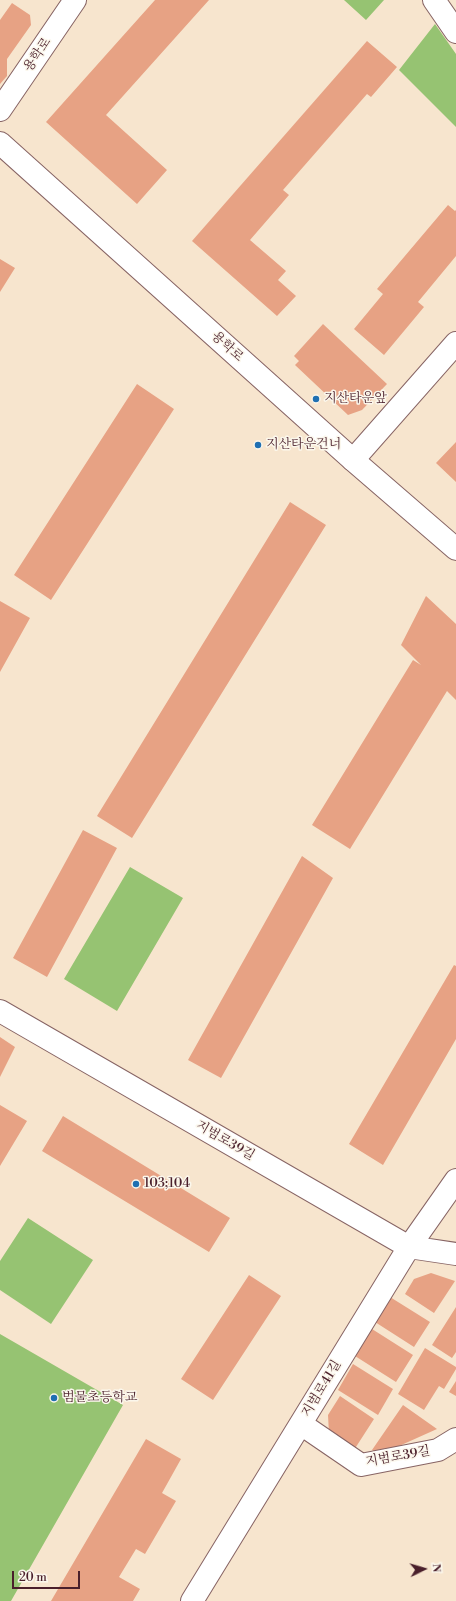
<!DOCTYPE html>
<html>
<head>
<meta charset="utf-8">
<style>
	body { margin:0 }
	#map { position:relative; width:456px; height:1601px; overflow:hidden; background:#f7e5ce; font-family:"Libre Bodoni",serif }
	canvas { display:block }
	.north { position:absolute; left:404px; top:1549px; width:40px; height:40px; -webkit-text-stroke:3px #fbf7ec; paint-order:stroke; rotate:85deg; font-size:11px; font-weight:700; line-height:16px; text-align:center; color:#4a1f2b }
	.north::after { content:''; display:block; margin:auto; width:14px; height:18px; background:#4a1f2b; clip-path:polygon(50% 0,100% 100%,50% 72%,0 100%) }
	.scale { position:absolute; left:12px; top:1571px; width:68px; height:18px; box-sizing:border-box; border:2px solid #4a1f2b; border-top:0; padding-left:5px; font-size:12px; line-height:14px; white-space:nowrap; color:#4a1f2b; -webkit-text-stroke:3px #fbf7ec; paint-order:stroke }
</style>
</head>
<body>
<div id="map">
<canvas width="456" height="1601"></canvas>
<div class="north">N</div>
<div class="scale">20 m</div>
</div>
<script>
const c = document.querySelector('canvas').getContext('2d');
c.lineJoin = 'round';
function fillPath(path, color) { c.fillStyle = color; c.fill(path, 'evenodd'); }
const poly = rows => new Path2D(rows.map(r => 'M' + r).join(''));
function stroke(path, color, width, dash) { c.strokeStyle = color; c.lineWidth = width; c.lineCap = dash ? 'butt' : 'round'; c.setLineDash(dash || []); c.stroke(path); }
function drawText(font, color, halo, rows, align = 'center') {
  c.font = font + ' "Libre Bodoni","Noto Serif KR",serif'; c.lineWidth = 3; c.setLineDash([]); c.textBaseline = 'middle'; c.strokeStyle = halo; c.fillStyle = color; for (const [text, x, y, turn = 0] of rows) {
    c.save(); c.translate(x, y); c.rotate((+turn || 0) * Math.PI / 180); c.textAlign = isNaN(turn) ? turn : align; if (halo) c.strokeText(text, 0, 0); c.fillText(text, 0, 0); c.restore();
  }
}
fillPath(poly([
	[344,0,384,0,366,20],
	[435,24,456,54,456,127,399,70],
	[130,867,183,898,117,1011,64,979],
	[28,1218,93,1260,51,1324,0,1290,0,1261],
	[0,1334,123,1405,11,1601,0,1601]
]), '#96c372');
fillPath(poly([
	[155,0,209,0,106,115,167,170,137,204,46,122],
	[12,3,30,15,31,25,7,59,7,76,0,84,0,20],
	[367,41,397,67,371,97,367,94,283,190,289,195,250,240,286,271,278,280,296,296,277,316,192,241],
	[448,205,455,211,456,210,456,256,418,302,424,307,384,355,354,329,383,294,377,289],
	[0,259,15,268,0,292],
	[323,324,387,384,362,410,348,415,295,365,299,361,294,356],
	[137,384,174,409,51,600,14,575],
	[456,442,456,482,436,463],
	[290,502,326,525,132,838,97,816],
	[426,596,456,624,456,700,447,691,350,849,312,825,413,660,421,665,401,645],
	[0,601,30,618,0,672],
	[83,830,117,848,47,977,13,958],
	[302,856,333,878,221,1078,188,1060],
	[454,965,456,966,456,1039,383,1165,349,1144],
	[0,1037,15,1047,0,1077],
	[0,1105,27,1121,0,1166],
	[63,1116,230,1218,209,1252,42,1151],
	[431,1273,455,1281,434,1313,405,1294,414,1279],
	[249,1275,281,1296,213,1400,181,1379],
	[390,1297,430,1322,414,1347,375,1322],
	[456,1307,456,1352,452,1358,432,1345],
	[372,1329,413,1355,396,1382,355,1356],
	[425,1348,456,1367,456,1369,444,1389,439,1386,424,1410,398,1394],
	[353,1364,393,1389,378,1415,338,1390],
	[456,1381,456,1396,449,1392],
	[340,1396,374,1419,354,1450,329,1434,328,1415],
	[403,1405,437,1429,379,1455,372,1450],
	[146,1439,181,1459,162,1493,176,1501,145,1554,136,1549,119,1577,140,1589,133,1601,51,1601]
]), '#e7a284');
const minor = poly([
	[434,0,456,32],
	[0,110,75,0],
	[353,460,456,343],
	[0,1011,409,1247,456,1254],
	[301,1424,361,1465,438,1450,456,1439],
	[192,1601,409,1247,456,1180]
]);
const major = poly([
	[0,143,353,460,456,549]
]);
stroke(minor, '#876464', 24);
stroke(major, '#876464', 24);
stroke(minor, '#fff', 22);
stroke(major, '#fff', 22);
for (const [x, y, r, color] of [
	[316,399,4,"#1f6fb2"],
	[258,445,4,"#1f6fb2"],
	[136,1184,4,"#1f6fb2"],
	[54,1398,4,"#1f6fb2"]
]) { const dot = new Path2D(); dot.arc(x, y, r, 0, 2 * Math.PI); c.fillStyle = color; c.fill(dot); stroke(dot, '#fbf7ec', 1.5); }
drawText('13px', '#4a1f2b', '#fbf7ec', [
	["용학로",38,55,-56],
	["용학로",227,347,42],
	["지범로39길",225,1141,30],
	["지범로41길",322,1389,-59],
	["지범로39길",398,1457,-10]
]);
drawText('13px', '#4a1f2b', '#fbf7ec', [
	["지산타운앞",324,399],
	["지산타운건너",266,445],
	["103;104",144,1184],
	["범물초등학교",62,1398]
], 'left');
</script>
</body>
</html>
